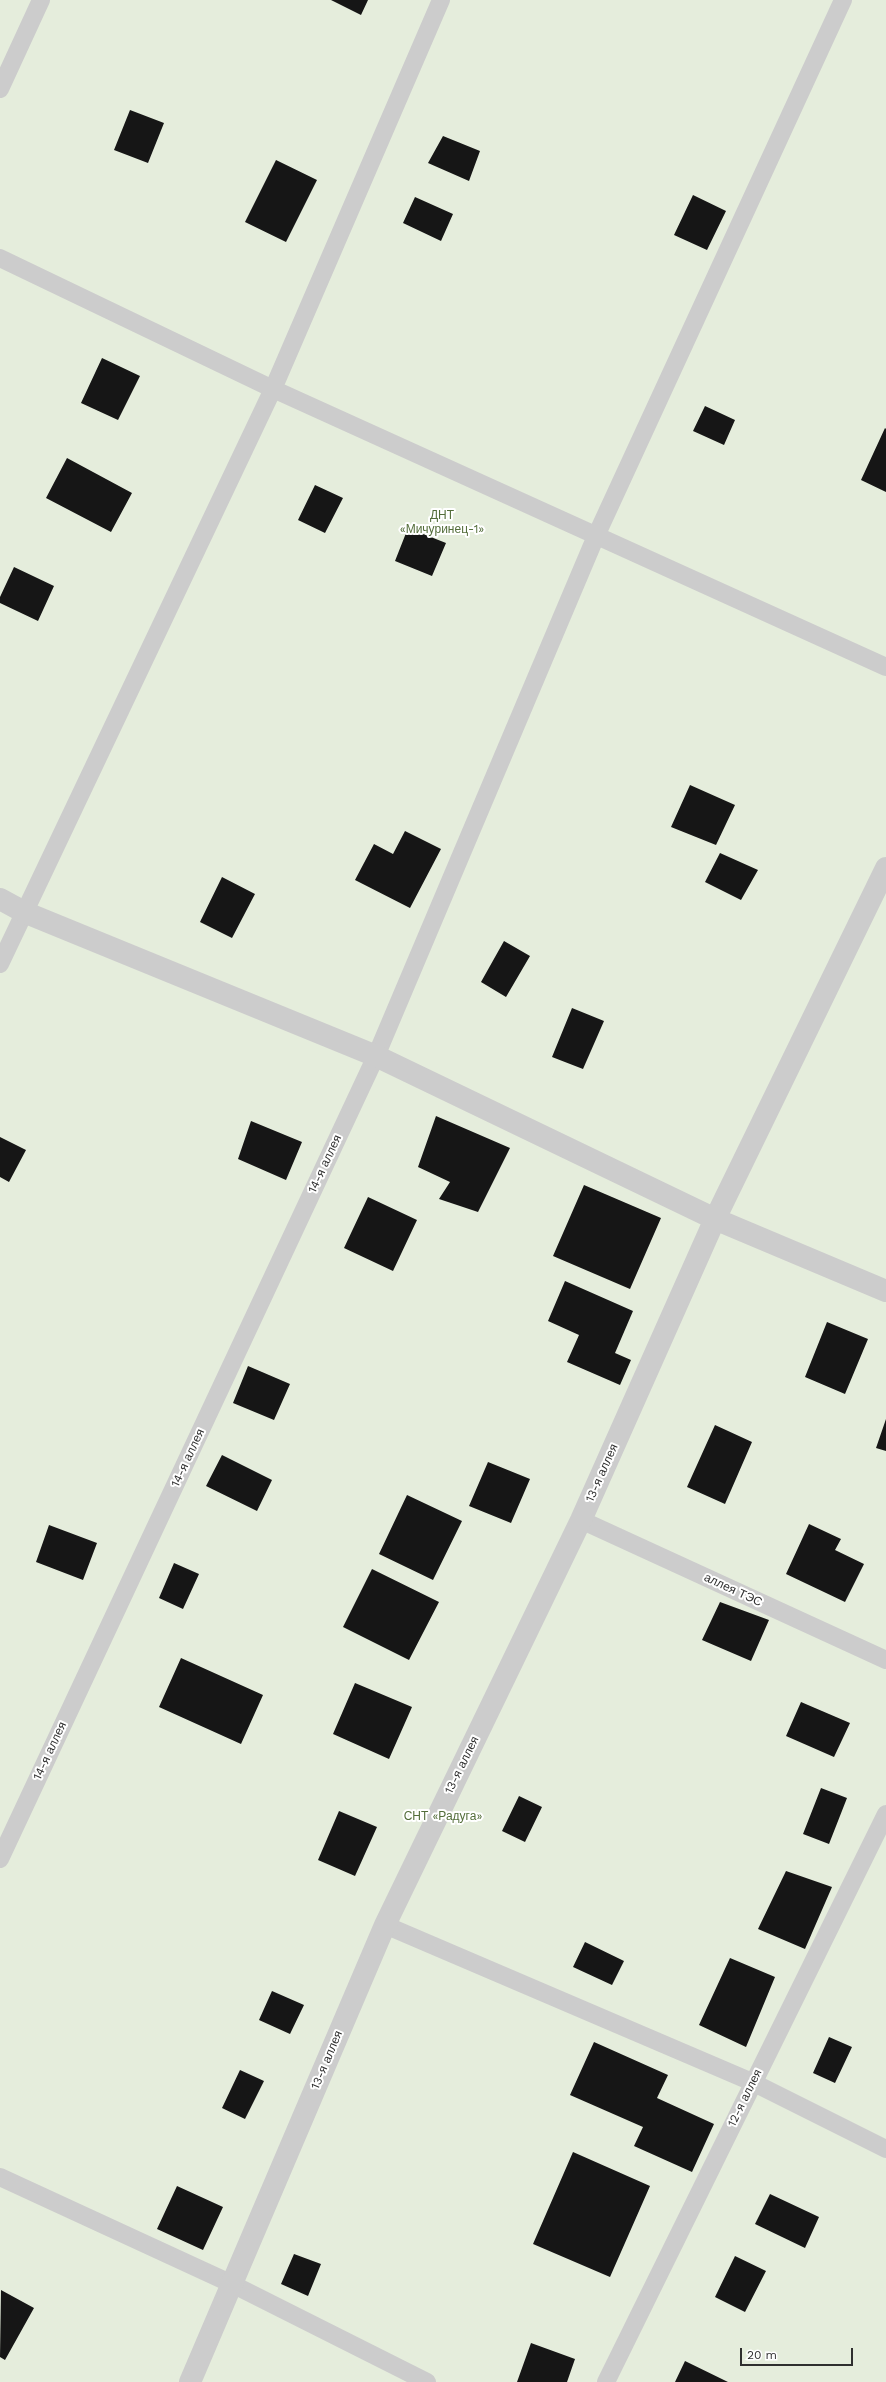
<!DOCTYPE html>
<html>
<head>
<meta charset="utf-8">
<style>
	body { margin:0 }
	#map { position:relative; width:886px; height:2382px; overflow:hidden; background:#fff; font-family:"Work Sans",sans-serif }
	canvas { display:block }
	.scale { position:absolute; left:740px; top:2348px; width:113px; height:18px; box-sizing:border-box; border:2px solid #2f2f2f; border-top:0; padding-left:5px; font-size:12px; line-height:14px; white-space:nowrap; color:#2f2f2f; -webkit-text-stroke:3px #fff; paint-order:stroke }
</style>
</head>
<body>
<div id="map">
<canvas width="886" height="2382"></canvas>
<div class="scale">20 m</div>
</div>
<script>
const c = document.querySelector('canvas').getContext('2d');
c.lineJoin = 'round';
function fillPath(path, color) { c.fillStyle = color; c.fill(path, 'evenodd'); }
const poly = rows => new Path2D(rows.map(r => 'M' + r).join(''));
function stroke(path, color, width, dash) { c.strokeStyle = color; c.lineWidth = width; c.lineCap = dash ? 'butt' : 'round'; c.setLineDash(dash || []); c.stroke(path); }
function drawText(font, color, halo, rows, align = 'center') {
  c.font = font + ' "Work Sans",sans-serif'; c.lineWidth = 4; c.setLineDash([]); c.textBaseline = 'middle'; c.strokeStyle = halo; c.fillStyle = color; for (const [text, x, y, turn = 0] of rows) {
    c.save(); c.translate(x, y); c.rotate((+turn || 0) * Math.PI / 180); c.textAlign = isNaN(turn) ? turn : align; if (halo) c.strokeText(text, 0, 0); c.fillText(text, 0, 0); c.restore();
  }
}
fillPath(poly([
	[0,0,886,0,886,2382,0,2382]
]), '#e5eddc');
fillPath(poly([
	[331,0,368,0,361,15],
	[130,110,164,123,148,163,114,150],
	[443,136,480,151,469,181,428,163],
	[276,160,317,180,286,242,245,222],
	[693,195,726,211,707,250,674,235],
	[415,197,453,214,441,241,403,223],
	[102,358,140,376,118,420,81,403],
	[705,406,735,420,724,445,693,431],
	[885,428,886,429,886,492,861,480],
	[67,458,132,493,111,532,46,498],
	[315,485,343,498,325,533,298,520],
	[408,528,446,543,432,576,395,561],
	[14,567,54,586,38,621,0,603,0,597],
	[690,785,735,805,716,845,671,827],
	[405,831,441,849,410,908,355,880,374,844,393,854],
	[720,853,758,870,741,900,705,882],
	[222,877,255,894,232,938,200,922],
	[504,941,530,956,506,997,481,982],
	[572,1008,604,1021,583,1069,552,1057],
	[436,1116,510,1148,478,1212,439,1199,450,1182,418,1167],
	[251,1121,302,1142,286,1180,238,1159],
	[0,1137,26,1150,9,1182,0,1177],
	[584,1185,661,1218,630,1289,553,1256],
	[368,1197,417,1220,393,1271,344,1248],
	[565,1281,633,1311,615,1353,631,1360,620,1385,567,1362,579,1335,548,1321],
	[827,1322,868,1339,845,1394,805,1377],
	[248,1366,290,1384,274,1420,233,1403],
	[886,1419,886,1451,876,1448],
	[715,1425,752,1442,725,1504,687,1487],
	[222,1455,272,1480,257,1511,206,1486],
	[488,1462,530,1479,511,1523,469,1506],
	[407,1495,462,1521,433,1580,379,1554],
	[809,1524,841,1539,835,1550,864,1564,845,1602,786,1574],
	[49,1525,97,1543,83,1580,36,1562],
	[174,1563,199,1574,183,1609,159,1598],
	[372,1569,439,1602,409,1660,343,1627],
	[720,1602,769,1620,751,1661,702,1640],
	[181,1658,263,1695,241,1744,159,1707],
	[355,1683,412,1707,389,1759,333,1734],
	[801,1702,850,1723,834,1757,786,1736],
	[821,1788,847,1798,829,1844,803,1834],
	[519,1796,542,1807,525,1842,502,1831],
	[339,1811,377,1827,355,1876,318,1860],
	[786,1871,832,1887,805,1949,758,1929],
	[585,1942,624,1961,612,1985,573,1967],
	[730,1958,775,1977,746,2047,699,2025],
	[272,1991,304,2005,290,2034,259,2020],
	[829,2037,852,2047,835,2083,813,2073],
	[594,2042,668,2075,657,2098,714,2124,692,2172,634,2146,643,2127,570,2095],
	[240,2070,264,2081,245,2119,222,2108],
	[573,2152,650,2186,610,2277,533,2244],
	[177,2186,223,2207,203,2250,157,2229],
	[770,2194,819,2217,805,2248,755,2224],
	[294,2254,321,2264,308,2296,281,2284],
	[735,2256,766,2271,745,2312,715,2297],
	[1,2290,34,2308,5,2360,0,2357],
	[531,2343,575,2359,567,2382,517,2382],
	[685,2361,728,2382,675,2382]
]), '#161616');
stroke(poly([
	[0,89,41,0],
	[0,258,273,389,886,667],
	[0,964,273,389,441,0],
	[581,1520,886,1660],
	[0,1859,376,1056,596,536,843,0],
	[385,1925,752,2082,886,2149],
	[0,2177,232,2284,427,2382],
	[606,2382,886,1814]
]), '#ccc', 18);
stroke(poly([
	[0,899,24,912,376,1056,715,1219,886,1291],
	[190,2382,385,1925,581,1520,715,1219,886,868]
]), '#ccc', 22);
drawText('12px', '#536d3a', '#fff', [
	["ДНТ",442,515],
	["«Мичуринец-1»",442,529],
	["СНТ «Радуга»",443,1816]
]);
drawText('12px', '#2f2f2f', '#fff', [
	["14-я аллея",325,1164,-65],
	["14-я аллея",188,1458,-65],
	["13-я аллея",602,1473,-66],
	["аллея ТЭС",733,1590,25],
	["14-я аллея",50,1751,-65],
	["13-я аллея",462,1765,-64],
	["13-я аллея",327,2060,-67],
	["12-я аллея",745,2098,-64]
]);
</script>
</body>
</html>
